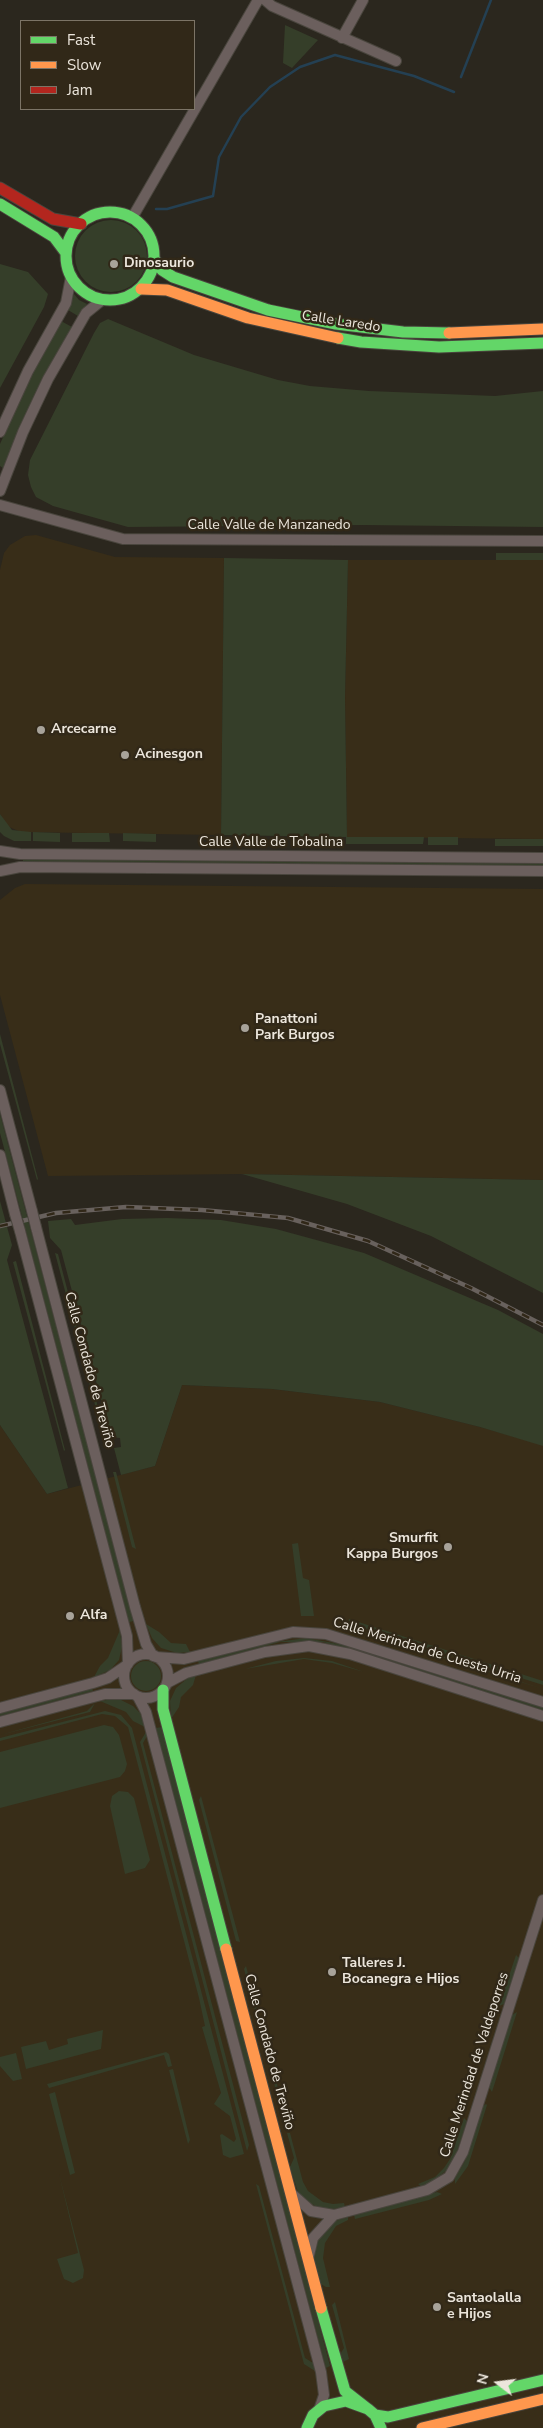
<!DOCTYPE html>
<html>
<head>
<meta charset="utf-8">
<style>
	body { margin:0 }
	#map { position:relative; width:543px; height:2428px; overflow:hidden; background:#2b271e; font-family:"Nunito Sans",sans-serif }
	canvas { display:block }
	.legend { position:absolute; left:20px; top:20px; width:175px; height:90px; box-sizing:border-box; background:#312818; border:1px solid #7c7466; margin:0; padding:6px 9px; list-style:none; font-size:15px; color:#ece6dc }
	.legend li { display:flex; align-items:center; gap:10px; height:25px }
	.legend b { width:25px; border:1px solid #7c7466 }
	.north { position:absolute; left:473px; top:2358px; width:50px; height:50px; -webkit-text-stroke:4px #312818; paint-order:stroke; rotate:285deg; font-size:14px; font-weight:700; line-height:20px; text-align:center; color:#ece6dc }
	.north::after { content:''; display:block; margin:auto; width:18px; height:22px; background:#ece6dc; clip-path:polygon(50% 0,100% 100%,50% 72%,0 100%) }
</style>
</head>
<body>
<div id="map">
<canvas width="543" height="2428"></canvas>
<ul class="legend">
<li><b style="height:6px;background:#63d668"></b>Fast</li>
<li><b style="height:6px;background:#ff974d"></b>Slow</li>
<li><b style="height:6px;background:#b3261e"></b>Jam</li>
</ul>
<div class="north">N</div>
</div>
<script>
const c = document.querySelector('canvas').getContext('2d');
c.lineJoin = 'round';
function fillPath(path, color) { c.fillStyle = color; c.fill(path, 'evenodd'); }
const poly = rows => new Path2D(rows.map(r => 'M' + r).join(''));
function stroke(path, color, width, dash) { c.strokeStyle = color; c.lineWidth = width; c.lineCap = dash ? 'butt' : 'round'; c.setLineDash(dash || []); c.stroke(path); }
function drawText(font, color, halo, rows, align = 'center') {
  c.font = font + ' "Nunito Sans",sans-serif'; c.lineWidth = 5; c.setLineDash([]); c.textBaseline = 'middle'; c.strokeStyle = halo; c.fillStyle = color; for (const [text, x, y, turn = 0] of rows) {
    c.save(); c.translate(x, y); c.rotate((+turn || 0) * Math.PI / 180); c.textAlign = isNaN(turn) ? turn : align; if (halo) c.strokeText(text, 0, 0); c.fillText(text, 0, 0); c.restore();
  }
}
fillPath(poly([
	[36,535,115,557,224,558,221,835,21,832,7,826,0,814,0,570,4,553,10,545,25,536],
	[348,560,543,560,543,839,347,837,345,698],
	[25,884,543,889,543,1180,242,1174,48,1176,0,995,0,900,15,888],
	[182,1385,272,1389,380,1402,480,1427,543,1445,543,2428,0,2428,0,1425,47,1494,155,1466]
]), '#382d18');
fillPath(poly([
	[285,25,318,40,292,68,283,63],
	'75 256a36 36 0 1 1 72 0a36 36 0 1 1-72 0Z',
	[0,264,28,272,48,294,44,307,0,388],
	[74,294,79,300,87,304,78,316,68,310],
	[108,319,194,355,278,380,310,386,369,391,495,396,543,391,543,527,364,525,128,527,53,506,36,497,31,487,28,475,30,460,94,333,100,323],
	[61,321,72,327,35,394,3,468,0,466,0,444,32,373],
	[496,553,543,553,543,560,496,560],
	[224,558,348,560,345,698,347,837,424,837,423,844,346,844,346,837,221,835],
	[0,814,12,830,31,832,31,841,14,841,4,836,0,832],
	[33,832,60,833,60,842,33,841],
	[72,833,109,833,110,842,72,842],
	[123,833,156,834,156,842,123,841],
	[428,837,458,837,458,845,428,845],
	[495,839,543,839,543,846,495,846],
	[23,859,543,863,543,866,23,862],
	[0,1034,38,1179,37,1180,0,1044],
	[0,1114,134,1621,129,1622,0,1133],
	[242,1174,543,1180,543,1293,431,1236,347,1204],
	[0,1201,12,1245,7,1260,68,1488,47,1494,0,1425],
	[167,1218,221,1220,276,1229,364,1253,498,1310,543,1334,543,1446,480,1427,380,1402,272,1389,182,1385,155,1466,121,1475,114,1448,121,1447,120,1438,111,1437,61,1250,50,1238,48,1221,71,1219,75,1225,122,1219],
	[55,1253,58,1254,106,1438,104,1439],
	[16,1261,65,1450,64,1451,13,1262],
	[113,1472,116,1472,136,1549,132,1547],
	[298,1543,303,1578,309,1580,314,1616,301,1616,292,1544],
	[349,1619,543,1681,543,1685,348,1623],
	[332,1622,407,1644,543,1689,332,1623],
	[146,1624,159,1632,171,1643,186,1644,190,1652,177,1653,161,1648,152,1638],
	[120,1630,122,1647,119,1660,110,1670,94,1677,100,1666,108,1658],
	[306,1638,350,1646,543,1707,543,1710,323,1642,280,1642,199,1664,198,1661,262,1644],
	[304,1658,332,1661,364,1672,332,1663,304,1659,245,1669,276,1661],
	'131 1676a15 15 0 1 1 30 0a15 15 0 1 1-30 0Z',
	[196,1675,193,1685,181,1697,179,1707,171,1719,170,1701,176,1688,188,1678],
	[92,1688,93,1691,0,1716,0,1713],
	[113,1699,121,1700,133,1706,140,1713,145,1727,133,1721,126,1712,100,1701],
	[95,1703,90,1712,0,1735,87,1711],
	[105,1711,121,1715,132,1728,244,2154,230,2158,223,2155,220,2135,222,2134,234,2142,236,2139,230,2116,214,2104,221,2093,202,2027,205,2026,199,1998,128,1727,115,1716,102,1714,0,1741,0,1738],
	[104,1725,113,1727,119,1735,127,1764,125,1771,120,1777,0,1808,0,1752],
	[162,1727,330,2366,326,2368,156,1728],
	[146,1732,147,1736,143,1743,249,2145,247,2151,140,1742],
	[119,1791,128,1792,134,1798,150,1860,145,1868,125,1874,110,1806,112,1796],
	[201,1796,229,1901,240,1942,236,1941,199,1800],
	[516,1955,519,1958,504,2004,499,2006],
	[246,1966,278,2088,283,2105,279,2102,244,1969],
	[517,2012,492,2092,489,2087,512,2015],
	[103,2030,101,2049,26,2069,21,2047,46,2041,49,2050,68,2044,67,2039],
	[166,2052,169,2054,172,2066,168,2067,164,2055,49,2088,47,2084],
	[16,2053,22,2079,13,2081,0,2066,0,2057],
	[173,2069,190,2140,188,2144,169,2070],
	[55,2092,75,2173,70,2175,49,2094],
	[486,2104,487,2105,468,2166,455,2184,455,2178,465,2161,483,2106],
	[464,2118,467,2121,455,2157,448,2169,431,2183,422,2187,418,2184,435,2177,444,2168,450,2159],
	[287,2133,290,2133,303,2182,308,2191,323,2202,333,2204,344,2203,345,2207,326,2210,319,2208,305,2200,298,2192,290,2167,294,2158],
	[59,2174,84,2270,83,2278,73,2283,64,2279,57,2259,78,2253],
	[256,2184,259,2186,305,2358,313,2363,315,2371,304,2364],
	[437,2192,442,2194,429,2200,355,2219,354,2215],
	[348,2217,348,2220,336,2226,325,2243,323,2258,330,2287,326,2287,321,2284,313,2256,316,2241,332,2222],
	[335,2302,349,2359,341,2363,339,2356,344,2348,332,2305]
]), '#353e29');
stroke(poly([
	[461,77,491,0],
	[156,209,167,209,213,196,219,157,241,117,270,87,300,67,335,55,414,76,454,92]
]), '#244053', 2.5);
const street = poly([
	[265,0,272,6,396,61],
	[342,38,363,0],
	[132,218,258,0],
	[0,432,28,371,66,303,71,277],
	[0,491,23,432,48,379,86,313,102,300],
	[0,505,123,539,543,541],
	[0,851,20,854,543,858],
	[0,871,20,867,543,871],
	[0,1090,32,1211],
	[0,1155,15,1214],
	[36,1227,135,1607,146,1644,153,1656],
	[20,1231,127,1636,128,1664],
	'124 1676a22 22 0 1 1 44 0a22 22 0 1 1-44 0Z',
	[156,1657,184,1659,293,1632,326,1634,543,1702],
	[167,1683,186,1673,265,1652,309,1646,350,1654,543,1716],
	[138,1697,146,1712,321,2372,324,2395,319,2410],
	[0,1708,93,1683,108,1678,127,1665],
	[0,1722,105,1694,134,1694],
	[292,2194,311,2211,334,2215,427,2190,449,2177,463,2152,543,1900],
	[309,2255,313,2238,334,2215]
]);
const fast = poly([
	[0,204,54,237,66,253],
	'66 256a44 44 0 1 1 88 0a44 44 0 1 1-88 0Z',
	[155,260,162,270,173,277,268,310,336,324,403,332,449,333],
	[338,338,361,342,439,347,543,343],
	[163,1690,163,1709,226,1949],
	[321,2308,345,2391,368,2409],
	[375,2415,388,2417,543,2380],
	[307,2428,313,2415,324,2406,346,2401,368,2409,375,2415,381,2428]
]);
const slow = poly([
	[141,289,167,290,248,318,338,338],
	[449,333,543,329],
	[226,1949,321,2308],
	[422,2428,543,2399]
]);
const jam = poly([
	[0,188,53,219,81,224]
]);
stroke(street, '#49453d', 12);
stroke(fast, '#49453d', 13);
stroke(slow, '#49453d', 13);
stroke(jam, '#49453d', 13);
stroke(street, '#6b5f5d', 10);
stroke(fast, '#63d668', 11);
stroke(slow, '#ff974d', 11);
stroke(jam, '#b3261e', 11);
const rail = poly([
	[0,1226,56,1213,126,1207,202,1210,288,1218,368,1241,471,1288,543,1325]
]);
stroke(rail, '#68615d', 4.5);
stroke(rail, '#312818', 2.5, [8]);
const streetBridge = poly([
	[32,1211,36,1227],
	[15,1214,20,1231]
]);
stroke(streetBridge, '#49453d', 12, []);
stroke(streetBridge, '#6b5f5d', 10);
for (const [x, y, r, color] of [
	[114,264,5,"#a8a39a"],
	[41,730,5,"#a8a39a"],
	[125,755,5,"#a8a39a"],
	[245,1028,5,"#a8a39a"],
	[448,1547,5,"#a8a39a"],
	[70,1616,5,"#a8a39a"],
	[332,1972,5,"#a8a39a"],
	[437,2307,5,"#a8a39a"]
]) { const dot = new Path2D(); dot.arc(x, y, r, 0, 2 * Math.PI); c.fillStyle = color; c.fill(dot); stroke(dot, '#312818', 2); }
drawText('bold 14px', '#ece6dc', '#312818', [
	["Dinosaurio",124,264],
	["Arcecarne",51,730],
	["Acinesgon",135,755],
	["Panattoni",255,1020],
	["Park Burgos",255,1036],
	["Smurfit",438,1539,"right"],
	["Kappa Burgos",438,1555,"right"],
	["Alfa",80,1616],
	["Talleres J.",342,1964],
	["Bocanegra e Hijos",342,1980],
	["Santaolalla",447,2299],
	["e Hijos",447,2315]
], 'left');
drawText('14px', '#ece6dc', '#312818', [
	["Calle Laredo",341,322,9],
	["Calle Valle de Manzanedo",269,526],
	["Calle Valle de Tobalina",271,843],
	["Calle Condado de Treviño",89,1370,75],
	["Calle Merindad de Cuesta Urria",427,1651,17],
	["Calle Condado de Treviño",269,2052,75],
	["Calle Merindad de Valdeporres",475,2065,-72]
]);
</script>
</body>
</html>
